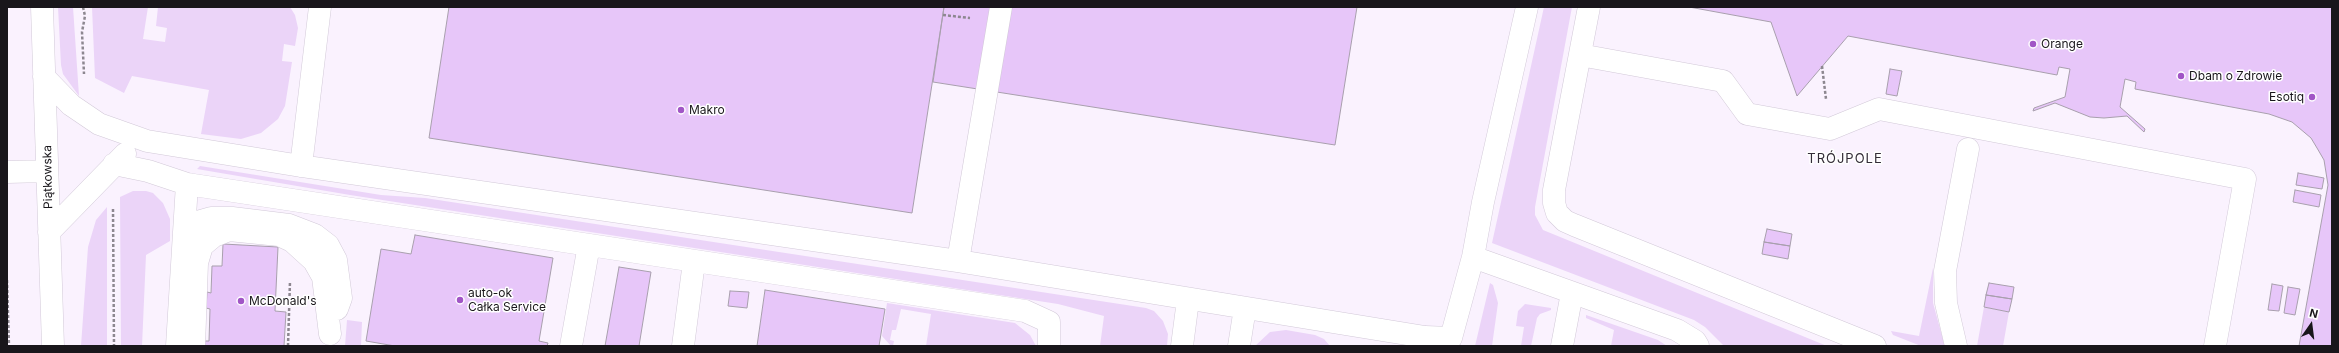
<!DOCTYPE html>
<html>
<head>
<meta charset="utf-8">
<style>
	body { margin:0 }
	#map { position:relative; width:2339px; height:353px; overflow:hidden; background:#faf2fe; font-family:Inter,sans-serif }
	canvas { display:block }
	.frame { position:absolute; inset:0; border:8px solid #19161b; pointer-events:none }
	.north { position:absolute; left:2291px; top:305px; width:40px; height:40px; -webkit-text-stroke:3px #fff; paint-order:stroke; rotate:14deg; font-size:11px; font-weight:700; line-height:16px; text-align:center; color:#19161b }
	.north::after { content:''; display:block; margin:auto; width:14px; height:18px; background:#19161b; clip-path:polygon(50% 0,100% 100%,50% 72%,0 100%) }
</style>
</head>
<body>
<div id="map">
<canvas width="2339" height="353"></canvas>
<div class="frame"></div>
<div class="north">N</div>
</div>
<script>
const c = document.querySelector('canvas').getContext('2d');
c.lineJoin = 'round';
function fillPath(path, color) { c.fillStyle = color; c.fill(path, 'evenodd'); }
const poly = rows => new Path2D(rows.map(r => 'M' + r).join(''));
function stroke(path, color, width, dash) { c.strokeStyle = color; c.lineWidth = width; c.lineCap = dash ? 'butt' : 'round'; c.setLineDash(dash || []); c.stroke(path); }
function drawText(font, color, halo, rows, align = 'center') {
  c.font = font + ' Inter,sans-serif'; c.lineWidth = 3; c.setLineDash([]); c.textBaseline = 'middle'; c.strokeStyle = halo; c.fillStyle = color; for (const [text, x, y, turn = 0] of rows) {
    c.save(); c.translate(x, y); c.rotate((+turn || 0) * Math.PI / 180); c.textAlign = isNaN(turn) ? turn : align; if (halo) c.strokeText(text, 0, 0); c.fillText(text, 0, 0); c.restore();
  }
}
fillPath(poly([
	[58,7,73,7,79,96,63,74,61,65],
	[92,7,148,7,143,39,165,42,167,28,156,26,158,7,290,7,295,15,298,28,295,46,284,44,282,61,292,62,285,106,278,119,261,133,241,139,201,134,209,90,132,76,124,93,95,78],
	[1544,7,1572,7,1535,207,1535,215,1543,230,1827,346,1724,346,1705,327,1694,320,1492,243],
	[200,166,381,195,425,198,1146,308,1154,311,1163,321,1168,334,1167,346,1100,346,1104,316,1058,304,350,195,197,169],
	[133,191,146,191,153,193,163,203,170,219,170,241,146,255,142,346,121,346,120,197],
	[107,207,107,346,81,346,88,247,96,220],
	[1933,268,1933,303,1944,343,1944,346,1921,346,1893,335,1891,331,1919,336],
	[1490,283,1493,285,1498,303,1492,346,1475,346],
	[887,303,1015,323,1030,335,1036,346,926,346,931,314,901,309,896,330,892,330,890,340,894,341,893,346,891,346,882,336],
	[1525,304,1551,308,1551,310,1540,314,1537,318,1531,346,1521,346,1524,327,1516,326,1518,311],
	[1984,307,2009,312,2003,346,1977,346],
	[1586,315,1658,340,1667,346,1611,346,1614,330,1586,318],
	[347,320,362,322,361,346,345,346],
	[1286,330,1315,335,1324,339,1330,346,1255,346,1270,332]
]), '#ebd4f8');
const building = poly([
	[449,7,944,7,912,213,429,138,449,7],
	[944,7,1357,7,1335,145,933,82,944,7],
	[1689,7,2332,7,2332,346,2299,346,2328,185,2324,160,2317,148,2311,138,2292,122,2269,114,2135,89,2136,82,2125,79,2120,107,2145,129,2144,132,2127,116,2104,118,2090,117,2055,103,2033,111,2034,108,2065,97,2070,69,2059,67,2057,75,1848,36,1797,96,1771,22,1689,7],
	[1890,69,1902,71,1897,96,1886,94,1890,69],
	[2298,173,2324,178,2322,189,2296,185,2298,173],
	[2295,190,2321,195,2319,207,2293,202,2295,190],
	[1767,229,1792,234,1790,246,1764,242,1767,229],
	[415,235,553,258,539,341,548,343,547,346,395,346,366,341,381,249,411,254,415,235],
	[1764,242,1790,246,1788,259,1762,254,1764,242],
	[223,244,278,247,275,311,286,312,284,346,204,346,204,341,209,341,210,309,206,308,207,292,211,293,212,266,222,266,223,244],
	[619,267,651,272,639,346,605,346,619,267],
	[1989,283,2014,287,2012,299,1986,295,1989,283],
	[2272,284,2283,286,2279,311,2268,310,2272,284],
	[2288,287,2300,289,2295,315,2284,313,2288,287],
	[765,290,885,309,879,346,757,346,765,290],
	[730,291,749,292,747,308,728,306,730,291],
	[1986,295,2012,299,2009,312,1984,307,1986,295]
]);
fillPath(building, '#e7c6f9');
stroke(building, '#a89fad', 1);
const minor = poly([
	[42,7,53,346],
	[1589,7,1554,190,1554,203,1557,213,1565,221,1574,225,1875,346],
	[1580,55,1723,81,1747,114,1830,129,1879,109,2245,179,2215,346],
	[44,77,71,105,99,124,147,141,301,166,958,261,1425,337,1451,338,1473,257,1483,202,1527,7],
	[114,164,148,171,187,184,1025,311,1049,322,1049,346],
	[301,166,320,7],
	[7,172,47,171],
	[49,232,125,154],
	[184,232,197,222,211,218,232,218,289,225,315,235,328,245,336,260,341,298,337,309],
	[1473,257,1677,330,1695,341,1698,346],
	[958,261,1001,7],
	[177,346,187,184],
	[194,346,197,263,202,246,214,236,229,230,279,235,292,241,314,261,323,277,330,334],
	[571,346,589,245],
	[683,346,694,262],
	[1182,346,1188,300],
	[1239,346,1245,308],
	[1562,346,1572,293],
	[1956,346,1946,303,1945,271,1968,149]
]);
stroke(minor, '#d2c9d8', 23);
stroke(poly([
	[83,7,85,16,82,32,84,74],
	[943,15,970,18],
	[1822,66,1826,99],
	[113,209,114,346],
	[7,280,9,346],
	[288,346,290,281]
]), '#8d8790', 2.5, [3, 2]);
stroke(minor, '#fff', 22);
for (const [x, y, r, color] of [
	[2033,44,4,"#a155c6"],
	[2181,76,4,"#a155c6"],
	[2312,97,4,"#a155c6"],
	[681,110,4,"#a155c6"],
	[460,300,4,"#a155c6"],
	[241,301,4,"#a155c6"]
]) { const dot = new Path2D(); dot.arc(x, y, r, 0, 2 * Math.PI); c.fillStyle = color; c.fill(dot); stroke(dot, '#fff', 1.5); }
drawText('12px', '#19161b', '#fff', [
	["Orange",2041,44],
	["Dbam o Zdrowie",2189,76],
	["Esotiq",2304,97,"right"],
	["Makro",689,110],
	["auto-ok",468,293],
	["Całka Service",468,307],
	["McDonald's",249,301]
], 'left');
drawText('12px', '#19161b', '#fff', [
	["Piątkowska",48,177,-91]
]);
c.letterSpacing = '1px';
drawText('13px', '#332c37', '#fff', [
	["TRÓJPOLE",1845,159]
]);
c.letterSpacing = '0px';
</script>
</body>
</html>
